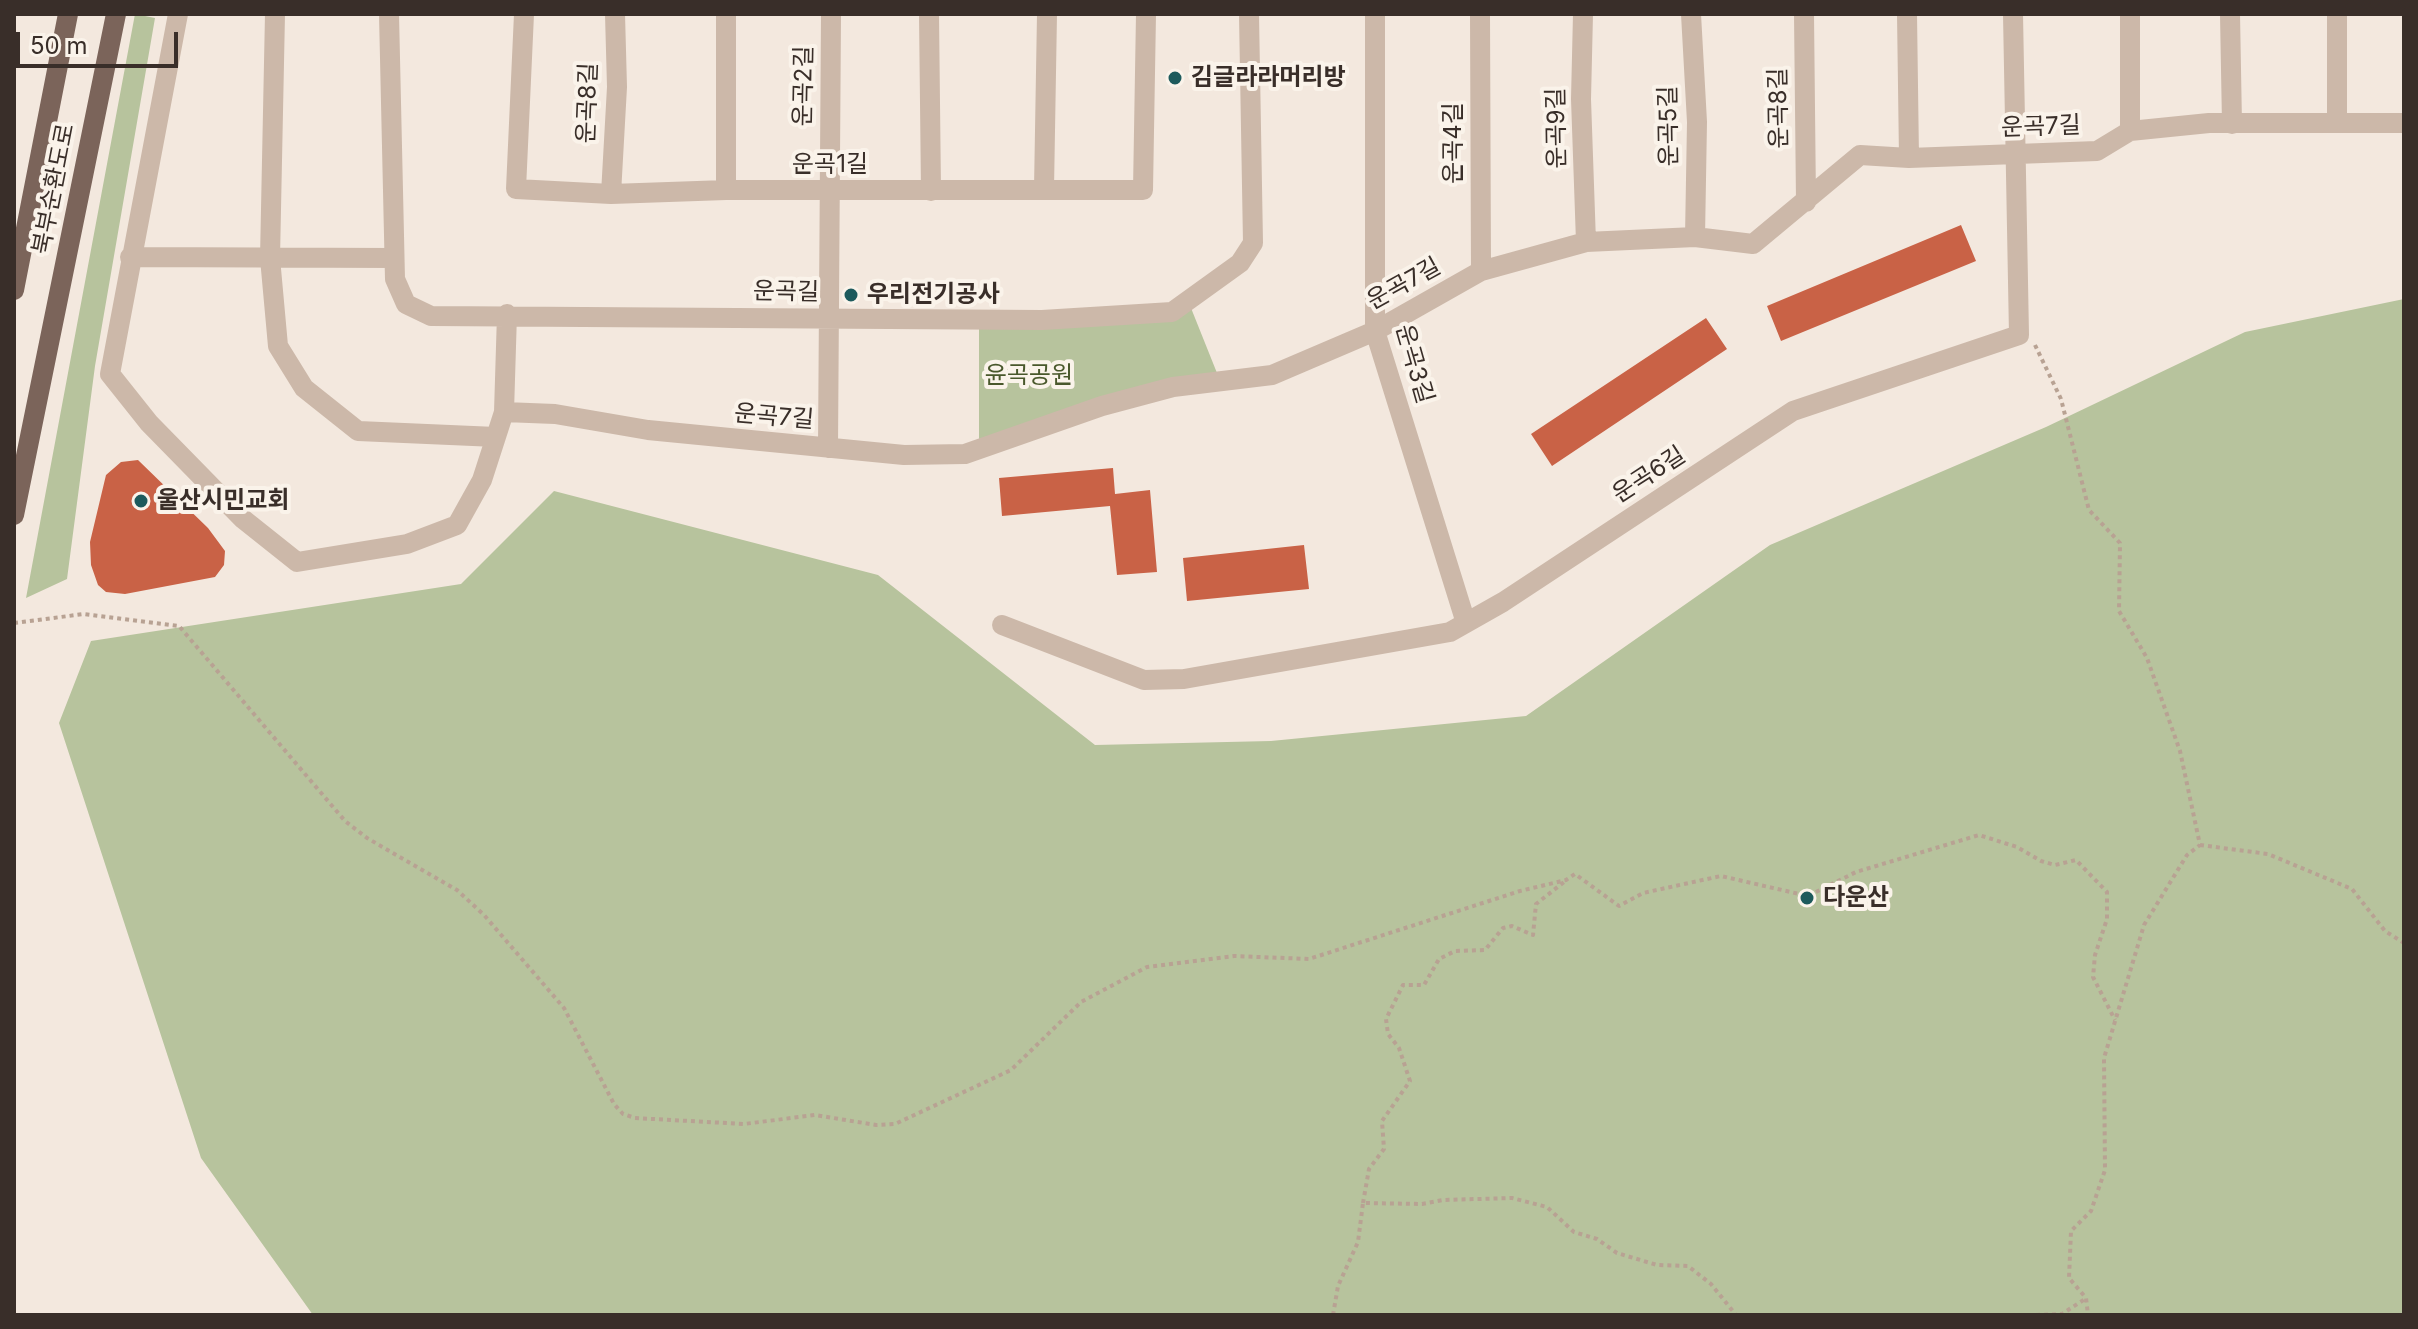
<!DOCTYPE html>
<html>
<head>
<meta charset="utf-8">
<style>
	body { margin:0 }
	#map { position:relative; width:2418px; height:1329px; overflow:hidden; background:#f3e8de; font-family:Inter,sans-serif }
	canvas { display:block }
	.frame { position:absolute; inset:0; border:16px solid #392e29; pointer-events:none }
	.scale { position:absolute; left:16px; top:32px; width:162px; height:36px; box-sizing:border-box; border:4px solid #392e29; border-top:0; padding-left:10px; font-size:24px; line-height:28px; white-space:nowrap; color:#392e29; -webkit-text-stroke:6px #faf3ea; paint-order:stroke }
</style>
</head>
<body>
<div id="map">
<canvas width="2418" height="1329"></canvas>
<div class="frame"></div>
<div class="scale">50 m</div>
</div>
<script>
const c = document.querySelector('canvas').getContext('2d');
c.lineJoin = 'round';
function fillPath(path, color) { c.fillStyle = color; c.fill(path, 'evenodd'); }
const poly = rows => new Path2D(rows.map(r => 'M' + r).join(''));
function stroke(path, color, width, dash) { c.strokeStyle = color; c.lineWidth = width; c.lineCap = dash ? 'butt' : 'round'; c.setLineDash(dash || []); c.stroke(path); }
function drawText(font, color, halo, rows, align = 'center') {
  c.font = font + ' Inter,"Noto Sans KR",sans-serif'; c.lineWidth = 8; c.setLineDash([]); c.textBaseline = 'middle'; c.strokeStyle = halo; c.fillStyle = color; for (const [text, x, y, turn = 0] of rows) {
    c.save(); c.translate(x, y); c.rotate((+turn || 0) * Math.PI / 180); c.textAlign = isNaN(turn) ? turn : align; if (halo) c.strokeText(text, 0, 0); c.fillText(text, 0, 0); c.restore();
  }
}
fillPath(poly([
	[135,14,155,18,95,366,67,579,26,598],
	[2404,299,2404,1315,313,1315,201,1158,59,723,91,641,461,584,554,491,878,575,1095,745,1271,741,1526,716,1770,545,2046,427,2245,332],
	[1191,308,1219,378,979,442,979,326]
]), '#b7c39d');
fillPath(poly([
	[1961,225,1976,261,1781,341,1767,306],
	[1706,318,1727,349,1552,466,1531,434],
	[138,460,208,528,225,551,224,565,215,577,125,594,106,592,98,585,91,565,90,542,106,475,121,462],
	[1113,468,1115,494,1150,490,1157,572,1117,575,1110,506,1002,516,999,478],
	[1304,545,1309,589,1187,601,1183,558]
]), '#c96246');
stroke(poly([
	[2035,345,2061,399,2089,510,2120,543,2119,611,2147,658,2180,751,2200,845,2187,855,2144,925,2104,1058,2105,1170,2091,1211,2071,1231,2069,1278,2086,1298,2088,1315],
	[14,623,84,614,179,626,345,821,367,838,457,890,484,915,564,1008,614,1104,623,1114,635,1118,744,1124,815,1115,876,1125,895,1124,1011,1070,1081,1002,1147,967,1234,956,1309,959,1520,891,1566,880,1575,874,1619,906,1643,893,1721,876,1808,896,1856,872,1979,835,2017,847,2041,861,2055,865,2076,860,2107,892,2107,919,2095,955,2093,977,2115,1020],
	[2200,845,2268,854,2352,889,2385,931,2404,943],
	[1363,1203,1369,1169,1384,1149,1382,1121,1410,1081,1399,1048,1388,1034,1386,1019,1403,985,1424,985,1439,959,1455,951,1485,950,1503,928,1512,926,1533,935,1536,904,1564,882],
	[1333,1315,1338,1286,1358,1242,1363,1203,1422,1204,1443,1200,1512,1198,1547,1207,1574,1232,1597,1239,1617,1253,1657,1265,1688,1266,1711,1284,1736,1315],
	[2036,1315,2062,1314,2085,1299]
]), '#b8a293', 4, [4, 4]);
stroke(poly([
	[178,14,110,374,149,423,243,519,297,562,407,544,457,525,482,480,504,412],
	[275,14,270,258,278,346,304,388,358,431,496,437],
	[389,14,395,279,406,304,431,316,1042,320,1172,312,1240,263,1253,243,1249,14],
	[524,14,516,189,611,194,726,190,1143,190,1146,14],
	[726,14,726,190],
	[929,14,931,191],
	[1375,14,1375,331,1466,623],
	[1480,14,1481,271],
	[1583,14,1581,99,1586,242],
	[1691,14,1697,122,1695,237],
	[1804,14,1806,202],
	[1907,14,1909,158],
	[2130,14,2130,131],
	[2230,14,2232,124],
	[2337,120,2337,14],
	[1044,189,1047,14],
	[611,194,617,87,615,14],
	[130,257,394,258],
	[507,314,504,412,555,414,648,430,904,455,965,454,1102,406,1173,387,1272,375,1375,331,1481,271,1586,242,1695,237,1753,244,1860,155,1909,158,2097,151,2130,131,2209,123,2404,123],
	[828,448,831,14],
	[1002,625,1144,680,1184,679,1450,632,1503,602,1793,411,2019,335,2013,14]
]), '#ccb8a9', 20);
stroke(poly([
	[14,290,68,14],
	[14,515,116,14]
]), '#7b645a', 20);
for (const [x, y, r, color] of [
	[1175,78,8,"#1d5a5c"],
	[851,295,8,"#1d5a5c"],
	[141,501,8,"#1d5a5c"],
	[1807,898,8,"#1d5a5c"]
]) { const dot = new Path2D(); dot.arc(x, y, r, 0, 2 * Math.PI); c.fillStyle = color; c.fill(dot); stroke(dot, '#faf3ea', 3); }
drawText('bold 24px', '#392e29', '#faf3ea', [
	["김글라라머리방",1191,78],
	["우리전기공사",867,295],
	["울산시민교회",157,501],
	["다운산",1823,898]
], 'left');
drawText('24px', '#392e29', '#faf3ea', [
	["운곡2길",804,86,-89],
	["운곡8길",588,103,-88],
	["운곡8길",1779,108,-91],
	["운곡5길",1669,126,-91],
	["운곡7길",2041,127,-2],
	["운곡9길",1557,128,-91],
	["운곡4길",1454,143,-90],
	["운곡1길",830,165],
	["북부순환도로",54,189,-79],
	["운곡7길",1404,284,-29],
	["운곡길",786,292,1],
	["운곡3길",1414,364,74],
	["운곡7길",774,417,5],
	["운곡6길",1649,475,-33]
]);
drawText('24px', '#49582c', '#faf3ea', [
	["윤곡공원",1029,376]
]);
</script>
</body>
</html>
